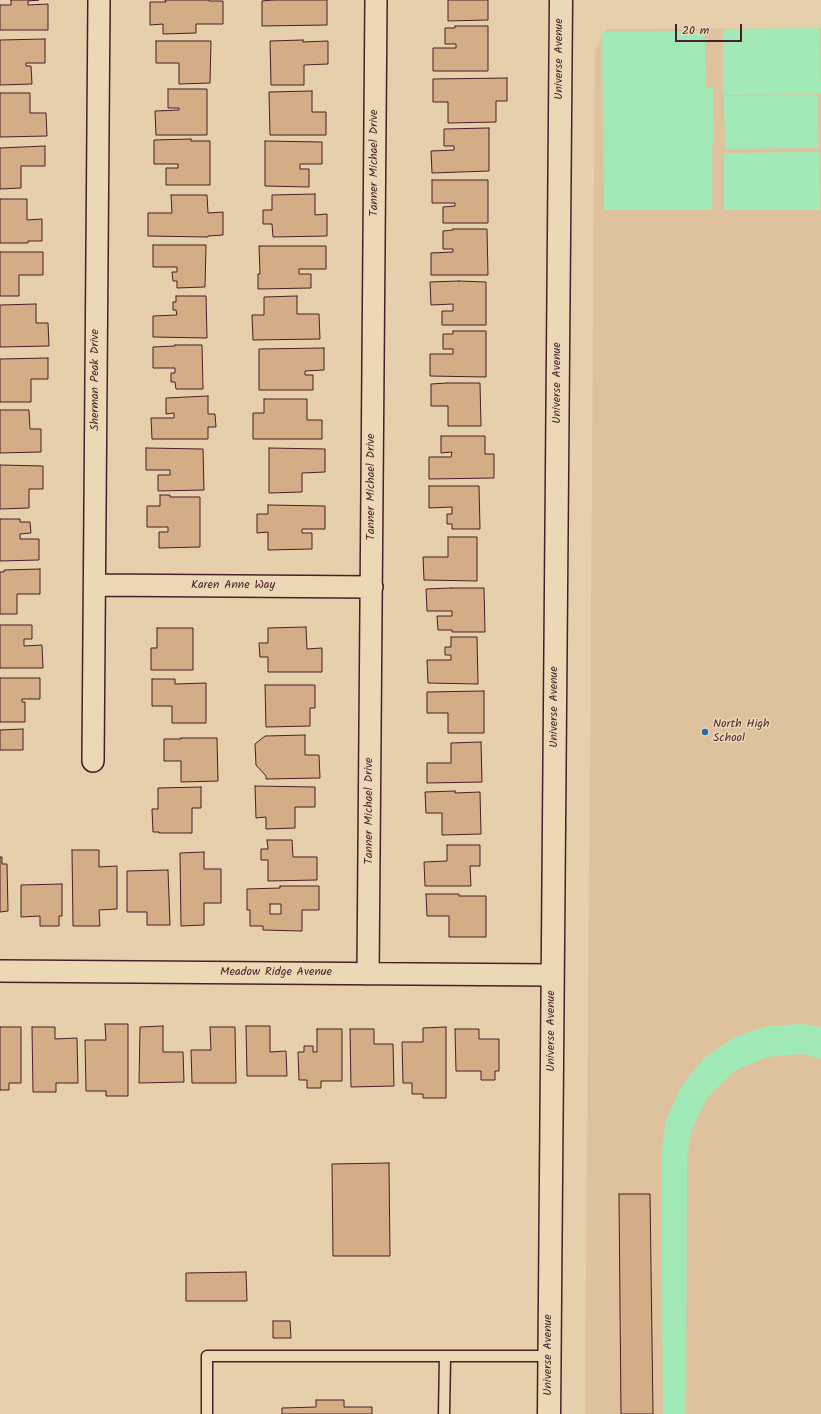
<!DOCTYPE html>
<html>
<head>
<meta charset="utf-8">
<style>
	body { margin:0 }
	#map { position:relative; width:821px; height:1414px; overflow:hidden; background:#e6d0ac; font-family:Kalam,sans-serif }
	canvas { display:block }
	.scale { position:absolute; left:675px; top:24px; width:67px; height:18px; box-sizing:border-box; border:2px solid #4a1f2b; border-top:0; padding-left:5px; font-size:12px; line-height:14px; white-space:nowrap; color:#4a1f2b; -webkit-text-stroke:3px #ebd9b6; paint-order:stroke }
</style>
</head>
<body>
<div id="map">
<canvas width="821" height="1414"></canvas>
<div class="scale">20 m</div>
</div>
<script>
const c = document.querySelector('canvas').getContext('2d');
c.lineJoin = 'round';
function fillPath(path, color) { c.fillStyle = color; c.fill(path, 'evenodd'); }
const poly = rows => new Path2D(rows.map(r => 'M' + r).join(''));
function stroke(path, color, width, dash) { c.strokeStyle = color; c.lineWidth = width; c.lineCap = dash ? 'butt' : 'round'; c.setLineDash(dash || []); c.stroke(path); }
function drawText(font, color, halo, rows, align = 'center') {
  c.font = font + ' Kalam,sans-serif'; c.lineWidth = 3; c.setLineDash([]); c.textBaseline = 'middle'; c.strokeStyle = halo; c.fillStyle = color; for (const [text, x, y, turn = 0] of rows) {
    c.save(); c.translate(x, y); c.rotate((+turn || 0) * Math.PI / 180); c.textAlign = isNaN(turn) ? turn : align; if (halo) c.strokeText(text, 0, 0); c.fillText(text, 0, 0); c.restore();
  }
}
fillPath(poly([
	[821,28,821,1414,585,1414,595,50,606,29]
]), '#dec29e');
fillPath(poly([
	[820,28,821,94,723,95,723,29],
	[705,31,706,88,713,88,714,144,712,145,712,210,604,210,602,32],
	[817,95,818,148,725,149,724,96],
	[819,152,820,210,724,210,724,153],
	[802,1024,821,1027,821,1059,803,1054,766,1057,733,1072,707,1098,691,1131,687,1159,686,1414,663,1414,661,1157,666,1120,682,1085,704,1058,735,1037,767,1026]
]), '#a1eab8');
const building = poly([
	[11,0,39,0,28,1,28,5,48,4,48,30,0,30,0,5,11,5,11,0],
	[165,0,209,0,209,1,223,1,223,24,196,24,196,33,163,34,163,24,150,25,150,2,166,2,165,0],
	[273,0,327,0,327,25,262,26,262,1,273,0],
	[448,0,488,0,488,20,448,21,448,0],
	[455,26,488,26,488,71,433,71,433,48,456,48,456,44,445,44,445,28,455,28,455,26],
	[45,39,45,63,26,63,26,66,31,66,32,84,0,85,0,40,45,39],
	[303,40,303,42,328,41,328,64,304,65,304,85,271,85,270,41,303,40],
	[156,41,211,41,210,83,179,84,179,63,156,63,156,41],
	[507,78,507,101,496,101,496,122,448,123,448,102,433,102,433,79,507,78],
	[168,89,207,89,207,135,156,135,155,111,179,110,179,108,168,108,168,89],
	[312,91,312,112,326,112,326,135,270,135,269,92,312,91],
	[0,93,30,93,30,113,46,113,47,136,0,137,0,93],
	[489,128,489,171,432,173,431,151,454,150,454,146,444,146,444,129,489,128],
	[191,139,191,141,210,141,210,185,166,185,166,168,178,168,178,164,154,164,154,140,191,139],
	[265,141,322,142,322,164,300,164,300,169,309,169,309,187,265,186,265,141],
	[45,146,45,166,21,166,21,188,0,189,0,148,45,146],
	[432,180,488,180,488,223,443,223,443,207,455,206,455,203,432,203,432,180],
	[315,194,315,215,327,214,327,236,273,237,272,224,263,224,263,210,272,210,272,195,315,194],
	[171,195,207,195,208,213,223,212,223,235,208,236,208,237,148,236,148,213,172,213,171,195],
	[0,199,27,199,27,220,42,219,42,241,28,241,28,243,0,243,0,199],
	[453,229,487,229,488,275,431,275,431,253,453,252,453,249,443,249,443,231,453,230,453,229],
	[153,245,206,245,205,287,177,288,177,281,173,281,172,272,177,272,177,267,153,267,153,245],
	[259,246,326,246,326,269,299,269,299,274,311,274,311,288,258,289,258,274,260,274,259,246],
	[0,252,43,252,43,275,19,275,19,296,0,296,0,252],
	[459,281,486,282,486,325,442,325,442,311,453,311,453,304,431,305,430,282,459,281],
	[176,296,206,296,207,338,153,337,153,316,177,315,176,310,173,310,173,302,176,302,176,296],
	[297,296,297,314,319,314,320,339,253,340,252,315,264,315,264,297,297,296],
	[36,304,36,323,48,323,49,346,0,347,0,305,36,304],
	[453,331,486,331,486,377,430,376,430,354,453,354,453,349,443,349,443,334,453,334,453,331],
	[175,345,202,345,203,389,176,389,175,382,171,382,171,373,175,373,175,368,153,368,153,347,175,346,175,345],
	[324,348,324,370,305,371,305,375,313,375,313,390,259,390,259,349,324,348],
	[48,358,48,379,31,379,31,402,0,402,0,359,48,358],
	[447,383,480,383,481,426,448,426,448,406,431,406,431,384,447,383],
	[208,396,208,414,215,414,216,427,208,427,208,439,152,439,151,418,174,418,174,413,166,414,166,398,208,396],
	[264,399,307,399,307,420,322,420,322,439,253,439,253,413,264,413,264,399],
	[0,410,29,410,30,429,41,429,41,452,0,453,0,410],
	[441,436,485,436,485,454,494,454,494,478,429,479,429,457,451,457,452,452,441,453,441,436],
	[146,448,203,449,204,490,158,491,158,475,170,475,170,470,146,470,146,448],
	[269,448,325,449,325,472,302,473,302,492,269,493,269,448],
	[0,465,43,466,43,489,29,489,29,508,0,509,0,465],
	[429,486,479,486,480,529,452,529,452,524,447,524,447,514,452,514,452,507,429,508,429,486],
	[160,495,170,495,170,497,200,497,200,547,159,548,159,532,168,532,168,527,147,527,147,506,160,506,160,495],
	[268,505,325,506,325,529,302,529,302,533,312,533,312,549,268,550,268,532,257,533,257,514,268,514,268,505],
	[0,519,20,519,20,522,30,522,31,533,20,534,20,539,39,539,39,560,0,561,0,519],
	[448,537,477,537,477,581,424,580,423,557,448,557,448,537],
	[40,569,40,594,17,594,17,614,0,614,0,572,4,572,4,570,40,569],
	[451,588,484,588,485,632,452,632,452,630,438,630,437,616,452,616,452,611,427,611,426,589,451,588],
	[0,625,32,625,32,639,24,639,24,646,42,645,43,668,0,668,0,625],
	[306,627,307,649,322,648,322,672,268,672,268,657,260,657,259,643,268,643,268,628,306,627],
	[157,628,193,628,193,670,151,670,151,648,157,648,157,628],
	[451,637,477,637,478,684,428,683,427,660,451,660,451,655,445,655,445,647,451,647,451,637],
	[0,678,40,678,40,699,22,699,22,702,25,702,25,722,0,722,0,678],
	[152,679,175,679,175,684,206,683,206,723,172,723,172,706,152,706,152,679],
	[265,685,315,685,315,708,310,708,310,726,266,727,265,685],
	[484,691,484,733,448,733,448,713,427,713,427,692,484,691],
	[23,729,23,750,0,750,0,730,23,729],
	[305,735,305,755,319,755,320,778,266,779,266,776,256,765,255,744,265,736,305,735],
	[181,738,217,738,218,781,181,782,181,761,164,761,164,739,181,739,181,738],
	[481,742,482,782,427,783,427,763,451,763,451,743,481,742],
	[255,786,315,787,315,807,295,807,295,828,266,829,266,817,256,818,255,786],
	[201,787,201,808,192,808,192,833,159,833,159,832,153,832,152,809,158,809,158,788,201,787],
	[455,791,455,793,480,792,481,834,442,835,442,813,426,813,425,792,455,791],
	[267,840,292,840,293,857,317,857,317,880,268,881,268,860,261,860,261,849,268,849,267,840],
	[447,845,480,845,480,866,470,866,471,886,425,886,424,862,447,861,447,845],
	[72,850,99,850,99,867,117,866,117,909,99,910,100,926,73,926,72,850],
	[204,852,204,869,221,869,221,903,204,903,204,925,181,926,180,853,204,852],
	[0,857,2,857,2,864,7,864,8,911,0,912,0,857],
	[168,870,170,925,147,925,147,912,127,912,127,871,168,870],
	[62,884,62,916,59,916,59,926,40,926,40,916,21,917,21,885,62,884],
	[280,886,319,886,319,910,302,910,302,931,263,930,263,926,250,926,250,910,247,910,247,889,280,888,280,886],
	[426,894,459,894,459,896,486,896,486,937,449,937,449,916,427,916,426,894],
	[270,904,281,904,281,914,270,914,270,904],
	[105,1024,128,1024,128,1096,106,1096,106,1091,86,1091,85,1040,106,1040,105,1024],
	[163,1026,163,1052,183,1052,184,1082,139,1083,140,1027,163,1026],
	[246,1026,270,1026,270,1052,286,1051,287,1076,247,1076,246,1026],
	[0,1027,21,1027,21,1083,9,1083,9,1090,0,1090,0,1027],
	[32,1027,55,1027,55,1039,77,1038,78,1083,56,1083,56,1092,33,1092,32,1027],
	[210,1027,235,1027,236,1083,192,1083,191,1050,211,1050,210,1027],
	[446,1027,446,1098,423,1098,423,1094,412,1094,412,1083,403,1083,402,1042,423,1042,423,1028,446,1027],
	[317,1029,342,1029,342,1081,321,1081,321,1088,307,1088,307,1080,299,1080,298,1052,304,1052,304,1046,313,1046,313,1052,317,1052,317,1029],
	[350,1029,374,1029,374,1044,393,1044,394,1086,351,1087,350,1029],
	[455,1029,479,1029,479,1039,499,1039,499,1071,495,1071,495,1080,481,1080,481,1071,456,1071,455,1029],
	[389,1163,390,1256,333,1256,332,1164,389,1163],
	[619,1194,650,1194,653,1414,621,1414,619,1194],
	[246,1272,247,1301,186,1301,186,1273,246,1272],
	[273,1321,290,1321,291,1338,273,1338,273,1321],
	[316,1400,344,1400,344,1407,372,1407,372,1414,282,1414,282,1408,316,1407,316,1400]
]);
fillPath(building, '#d4ac85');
stroke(building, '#4a1f2b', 1);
const lane = poly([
	[207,1414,207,1356,549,1356],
	[444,1414,445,1356]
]);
const street = poly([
	[95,585,372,587],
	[93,761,99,0],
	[0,971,552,975],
	[368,974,376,0]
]);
const secondary = poly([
	[549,1414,561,0]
]);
stroke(lane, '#4a1f2b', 13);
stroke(street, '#4a1f2b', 24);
stroke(secondary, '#4a1f2b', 25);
stroke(lane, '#ebd9b6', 10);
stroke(street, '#ebd9b6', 21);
stroke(secondary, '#ebd9b6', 22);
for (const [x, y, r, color] of [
	[705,732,4,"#1f6fb2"]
]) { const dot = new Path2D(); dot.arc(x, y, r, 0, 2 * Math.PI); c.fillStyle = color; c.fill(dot); stroke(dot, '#ebd9b6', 1.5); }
drawText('12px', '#4a1f2b', '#ebd9b6', [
	["Universe Avenue",560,59,-90],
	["Tanner Michael Drive",375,163,-90],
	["Sherman Peak Drive",96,380,-90],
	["Universe Avenue",558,383,-90],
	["Tanner Michael Drive",372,487,-90],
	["Karen Anne Way",233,586],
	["Universe Avenue",555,707,-90],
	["Tanner Michael Drive",370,811,-90],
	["Meadow Ridge Avenue",276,973],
	["Universe Avenue",552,1031,-90],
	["Universe Avenue",549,1355,-90]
]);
drawText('12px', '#4a1f2b', '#ebd9b6', [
	["North High",713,725],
	["School",713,739]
], 'left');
</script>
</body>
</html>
